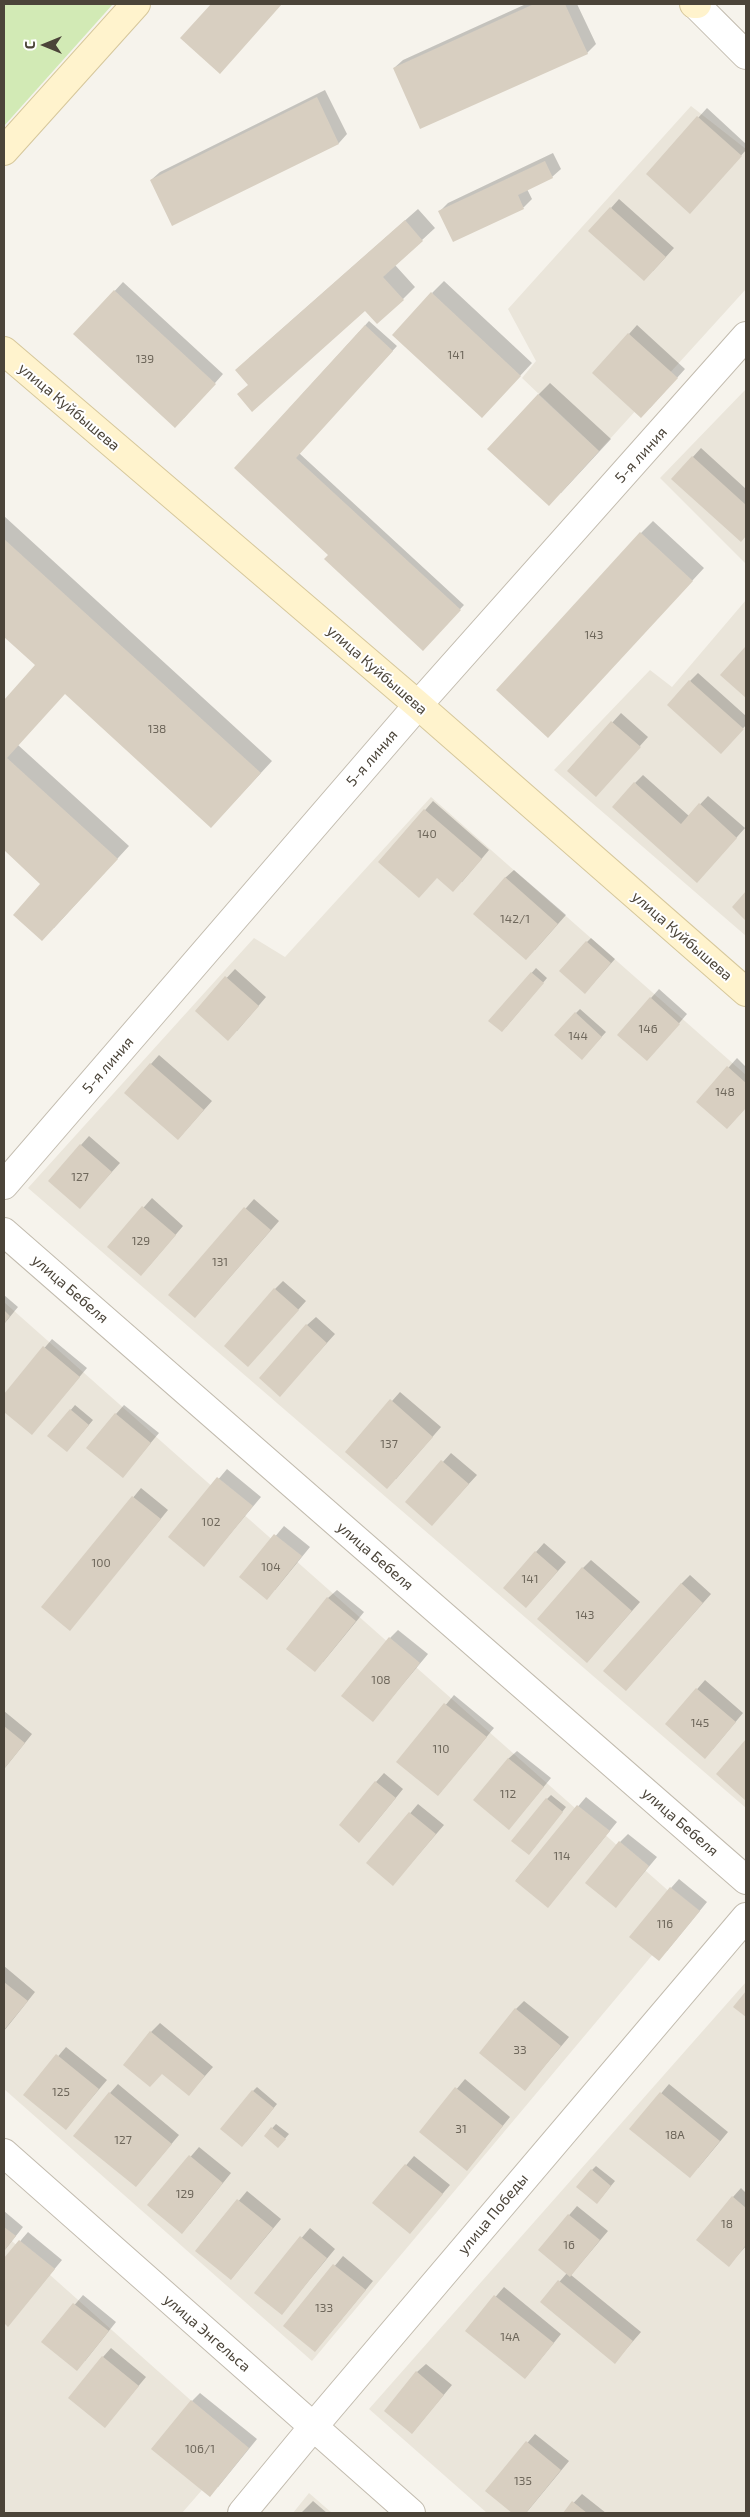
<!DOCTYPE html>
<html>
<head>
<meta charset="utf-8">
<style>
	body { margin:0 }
	#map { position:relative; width:750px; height:2517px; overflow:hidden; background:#f6f3ec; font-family:"Exo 2",sans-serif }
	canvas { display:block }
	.frame { position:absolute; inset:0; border:5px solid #4b4439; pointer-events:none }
	.north { position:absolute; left:20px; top:20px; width:50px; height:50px; -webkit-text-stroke:4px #fff; paint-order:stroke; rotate:270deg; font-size:14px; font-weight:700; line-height:20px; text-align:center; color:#4b4439 }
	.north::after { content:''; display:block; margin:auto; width:18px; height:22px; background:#4b4439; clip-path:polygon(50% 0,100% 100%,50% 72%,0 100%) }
</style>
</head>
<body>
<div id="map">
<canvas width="750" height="2517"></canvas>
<div class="frame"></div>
<div class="north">С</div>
</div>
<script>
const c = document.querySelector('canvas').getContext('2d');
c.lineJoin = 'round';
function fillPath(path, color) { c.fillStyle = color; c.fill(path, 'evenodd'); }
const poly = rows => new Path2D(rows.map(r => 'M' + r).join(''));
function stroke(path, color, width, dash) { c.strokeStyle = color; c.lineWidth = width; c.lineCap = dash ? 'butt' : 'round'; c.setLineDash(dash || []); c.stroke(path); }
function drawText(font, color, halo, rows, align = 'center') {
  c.font = font + ' "Exo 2",sans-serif'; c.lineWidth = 4; c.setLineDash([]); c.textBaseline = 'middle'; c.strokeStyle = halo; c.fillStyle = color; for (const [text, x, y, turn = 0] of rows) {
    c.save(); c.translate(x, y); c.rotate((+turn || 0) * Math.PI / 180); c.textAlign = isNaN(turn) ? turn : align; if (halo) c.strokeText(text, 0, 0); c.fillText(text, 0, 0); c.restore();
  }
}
fillPath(poly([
	[691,106,746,149,746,289,599,451,522,378,536,361,508,309],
	[746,389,746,564,660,478],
	[746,600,746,936,554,770,650,670,672,687],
	[431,797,746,1075,746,1808,28,1188,254,938,285,957],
	[4,1302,690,1910,312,2361,4,2089],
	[746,1982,746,2513,487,2513,369,2409],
	[4,2234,241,2445,182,2513,4,2513],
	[309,2493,332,2513,293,2513]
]), '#eae5da');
fillPath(poly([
	[4,4,113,4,4,126]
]), '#d2eab5');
fillPath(poly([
	[213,4,281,4,224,68,182,38],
	[526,4,577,4,596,44,587,53,394,68,403,60],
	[325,90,347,134,339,143,173,224,151,180,160,172],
	[707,108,746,144,746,150,698,204,647,174],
	[553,153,561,169,552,177,527,189,532,199,524,207,453,240,440,211,448,203],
	[619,199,674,248,653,271,611,208],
	[418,209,435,228,395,265,415,287,403,299,365,309,249,384,249,358],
	[444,281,532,363,494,404,432,293],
	[123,282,223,374,184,418,75,334],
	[369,321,397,346,299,453,464,605,423,649,330,555,235,468],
	[637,325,685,369,650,408,629,334],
	[550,383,611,439,561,493,538,395],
	[701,448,746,489,746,534,741,540,673,479],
	[4,516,272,761,223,814,65,693,18,745,129,846,54,928,42,883,4,849,4,701,37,665,4,635],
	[653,521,704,568,560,724,641,533],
	[698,673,746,716,746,725,729,744,690,681],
	[621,713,648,737,604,786,569,770],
	[643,775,689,816,708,796,745,828,705,873,635,783],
	[433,801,489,850,462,882,380,862],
	[514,870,566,915,535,950,505,878],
	[591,938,615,959,589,988,587,942],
	[536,968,547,978,506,1027,490,1021],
	[235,969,266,997,237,1031,196,1011],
	[659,989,687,1014,655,1051,651,998],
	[580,1009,606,1032,586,1054,576,1013],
	[159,1055,212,1101,178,1139,126,1092],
	[737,1058,746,1067,746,1107,727,1128,698,1102],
	[89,1136,120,1163,80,1207,81,1145],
	[152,1198,183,1226,149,1266,109,1247],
	[254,1199,279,1221,203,1308,170,1295],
	[283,1281,306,1301,256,1357,275,1289],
	[4,1295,18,1307,4,1324],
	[316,1317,335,1334,280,1395,307,1325],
	[52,1339,87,1368,32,1433,4,1410,4,1396],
	[400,1392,441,1427,396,1479,347,1452],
	[75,1405,93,1420,71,1446,49,1436],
	[124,1405,159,1433,123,1476,116,1414],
	[451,1453,477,1475,432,1524,407,1502],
	[227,1469,261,1497,204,1565,170,1537],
	[141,1488,168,1510,70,1629,43,1607],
	[284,1526,310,1547,275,1590,241,1577],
	[544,1543,566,1562,534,1598,504,1588],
	[591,1560,640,1602,587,1662,583,1568],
	[690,1575,711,1594,634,1681,681,1584],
	[337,1590,364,1612,323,1662,328,1598],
	[398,1630,428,1654,373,1720,390,1638],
	[705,1680,743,1713,713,1749,667,1724],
	[454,1695,494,1728,438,1795,398,1762],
	[4,1711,32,1734,4,1769],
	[746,1741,746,1799,718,1774],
	[517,1751,551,1778,517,1819,508,1759],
	[384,1773,403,1789,368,1832,376,1782],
	[551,1795,566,1807,533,1849,547,1799],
	[586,1797,617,1822,556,1897,516,1880],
	[418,1804,444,1825,393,1884,368,1863],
	[628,1834,657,1857,616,1906,620,1842],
	[679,1879,707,1902,667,1951,671,1888],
	[4,1966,35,1992,4,2031],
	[524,2001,569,2037,525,2089,516,2009],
	[160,2023,213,2067,189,2094,162,2073,151,2032],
	[66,2047,107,2080,66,2128,25,2095],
	[465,2079,510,2117,475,2160,421,2132],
	[118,2084,179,2135,136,2186,110,2093],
	[669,2084,728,2132,698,2168,631,2129],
	[257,2087,277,2104,246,2142,253,2091],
	[276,2124,289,2134,282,2142,265,2136],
	[199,2147,231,2173,190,2224,149,2205],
	[414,2156,450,2185,410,2232,374,2203],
	[596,2166,615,2181,601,2198,592,2170],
	[741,2188,746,2193,746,2246,728,2266,733,2197],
	[247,2191,281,2219,231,2279,197,2251],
	[577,2206,608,2231,571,2275,641,2332,615,2362,542,2302,567,2273,539,2250],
	[4,2211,23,2227,4,2251],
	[310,2228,335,2249,282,2313,256,2292],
	[28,2232,62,2260,8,2325,4,2322,4,2260],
	[343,2256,373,2281,315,2351,285,2326],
	[504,2287,561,2334,525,2378,467,2330],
	[83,2295,116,2322,85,2361,43,2342],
	[111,2348,146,2377,105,2426,103,2357],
	[426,2364,452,2385,412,2433,417,2372],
	[200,2393,257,2439,218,2487,192,2401],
	[535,2434,569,2461,526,2513,514,2513,486,2491],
	[582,2494,606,2513,564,2513],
	[313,2501,327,2513,301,2513]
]), '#0003');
fillPath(poly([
	[211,4,282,4,220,74,180,38],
	[534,4,565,4,588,54,420,129,393,68],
	[317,97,339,144,172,226,150,180],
	[697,116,742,156,690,214,646,174],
	[545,161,553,178,518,195,524,209,453,242,438,211],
	[610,207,666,257,644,281,588,231],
	[405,220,423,241,383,277,404,300,377,324,365,311,252,412,237,394,248,385,235,370],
	[114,290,216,384,175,428,73,334],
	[431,292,521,376,482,418,392,335],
	[365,325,393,351,296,458,461,610,423,651,324,559,328,555,234,468],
	[628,333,678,378,641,418,592,373],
	[538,394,599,451,549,506,487,449],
	[692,456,746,505,746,536,741,542,671,479],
	[640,532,693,581,548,738,496,690],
	[4,539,261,773,211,828,65,694,7,758,118,859,42,941,13,915,40,884,4,850,4,700,35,665,4,637],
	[745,647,746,648,746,698,720,675],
	[689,680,744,729,721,754,667,705],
	[611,721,641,747,596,797,567,771],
	[634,782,681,824,699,803,737,838,697,883,612,807],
	[424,809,482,859,453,892,437,878,419,898,378,862],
	[505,877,558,924,526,960,473,914],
	[746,891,746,921,732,907],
	[586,941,611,963,585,994,559,971],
	[531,972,544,983,502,1032,488,1021],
	[225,976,259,1006,228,1041,195,1011],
	[650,997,680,1024,647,1061,617,1035],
	[575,1012,602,1037,582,1060,554,1035],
	[150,1063,204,1110,178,1140,124,1093],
	[727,1066,746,1083,746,1108,727,1129,696,1102],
	[80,1144,112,1172,80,1209,48,1181],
	[142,1206,176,1235,141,1276,107,1247],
	[244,1207,271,1230,195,1318,168,1295],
	[274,1288,299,1310,248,1367,224,1346],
	[4,1310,10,1316,4,1324],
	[306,1324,327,1343,280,1397,259,1378],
	[43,1346,80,1377,32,1435,4,1412,4,1394],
	[390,1399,433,1437,387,1489,345,1452],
	[70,1409,89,1425,67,1452,47,1436],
	[115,1413,151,1443,123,1478,86,1448],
	[441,1460,469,1484,432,1526,405,1502],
	[217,1477,253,1506,204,1567,168,1537],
	[132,1496,161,1519,70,1631,41,1607],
	[274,1534,302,1556,267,1600,239,1577],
	[535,1551,558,1571,526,1608,503,1588],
	[582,1567,632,1611,587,1663,537,1619],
	[681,1583,703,1603,626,1691,603,1671],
	[327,1597,356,1621,315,1672,286,1649],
	[389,1637,420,1663,373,1722,341,1696],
	[696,1688,736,1722,705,1759,665,1724],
	[444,1703,487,1737,438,1796,396,1762],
	[4,1726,25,1743,4,1769],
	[746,1739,746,1801,716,1774],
	[508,1758,544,1787,509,1830,473,1800],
	[375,1781,396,1798,359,1843,339,1825],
	[546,1798,563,1812,529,1855,511,1841],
	[577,1805,610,1831,548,1908,515,1881],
	[409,1812,436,1834,393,1886,366,1863],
	[619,1841,649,1866,616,1908,585,1883],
	[670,1887,700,1911,659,1961,629,1937],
	[4,1982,28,2001,4,2030],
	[746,1991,746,2017,733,2007],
	[515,2008,561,2046,525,2091,479,2053],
	[150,2031,205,2076,189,2096,162,2074,150,2087,123,2065],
	[56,2054,99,2089,66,2130,23,2095],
	[455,2087,503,2126,467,2171,419,2132],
	[252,2090,274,2108,242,2147,220,2129],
	[109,2092,172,2144,136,2187,73,2136],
	[660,2092,720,2141,690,2178,629,2129],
	[271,2127,286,2139,278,2148,264,2136],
	[189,2155,223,2183,182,2234,147,2205],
	[405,2164,443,2194,410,2234,372,2203],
	[591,2169,611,2186,597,2204,576,2187],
	[732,2196,746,2208,746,2245,729,2267,696,2240],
	[237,2199,273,2228,231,2280,195,2251],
	[568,2214,600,2240,570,2277,538,2250],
	[4,2227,16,2236,4,2251],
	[300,2236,327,2258,282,2315,254,2293],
	[19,2240,55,2269,8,2327,4,2323,4,2258],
	[333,2264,366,2290,315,2352,283,2326],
	[558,2280,633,2341,615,2364,540,2302],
	[494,2295,554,2343,525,2379,465,2331],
	[73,2303,109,2331,77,2371,41,2342],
	[102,2356,139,2386,105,2428,68,2398],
	[416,2371,444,2395,412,2434,384,2411],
	[191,2400,249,2448,210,2497,151,2449],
	[526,2441,561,2470,526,2513,512,2513,485,2491],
	[572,2501,587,2513,563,2513]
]), '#d8cfc1');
const street = poly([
	[696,5,746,55],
	[4,1185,418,705,746,336],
	[4,1232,746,1880],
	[4,2153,411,2513],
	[242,2513,313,2427,746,1917]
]);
const secondary = poly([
	[694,4,697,4],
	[4,151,136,4],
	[4,351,418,705,746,992]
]);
stroke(street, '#c2bbae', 30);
stroke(secondary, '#d6c79b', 30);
stroke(street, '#fff', 28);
stroke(secondary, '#fff3cd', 28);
drawText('12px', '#6e675b', null, [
	["141",456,355],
	["139",145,359],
	["143",594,635],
	["138",157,729],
	["140",427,834],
	["142/1",515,919],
	["146",648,1029],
	["144",578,1036],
	["148",725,1092],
	["127",80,1177],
	["129",141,1241],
	["131",220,1262],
	["137",389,1444],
	["102",211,1522],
	["100",101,1563],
	["104",271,1567],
	["141",530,1579],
	["143",585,1615],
	["108",381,1680],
	["145",700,1723],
	["110",441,1749],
	["112",508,1794],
	["114",562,1856],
	["116",665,1924],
	["33",520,2050],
	["125",61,2092],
	["31",461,2129],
	["18А",675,2135],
	["127",123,2140],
	["129",185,2194],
	["18",727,2224],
	["16",569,2245],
	["133",324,2308],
	["14А",510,2337],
	["106/1",200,2449],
	["135",523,2481]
]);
drawText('15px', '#4b4439', '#fff', [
	["улица Куйбышева",69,407,40],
	["5-я линия",641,455,-48],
	["улица Куйбышева",377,670,41],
	["5-я линия",372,758,-49],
	["улица Куйбышева",682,936,41],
	["5-я линия",108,1065,-49],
	["улица Бебеля",70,1289,41],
	["улица Бебеля",375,1556,41],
	["улица Бебеля",680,1822,41],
	["улица Победы",493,2214,-50],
	["улица Энгельса",207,2333,41]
]);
</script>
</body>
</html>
